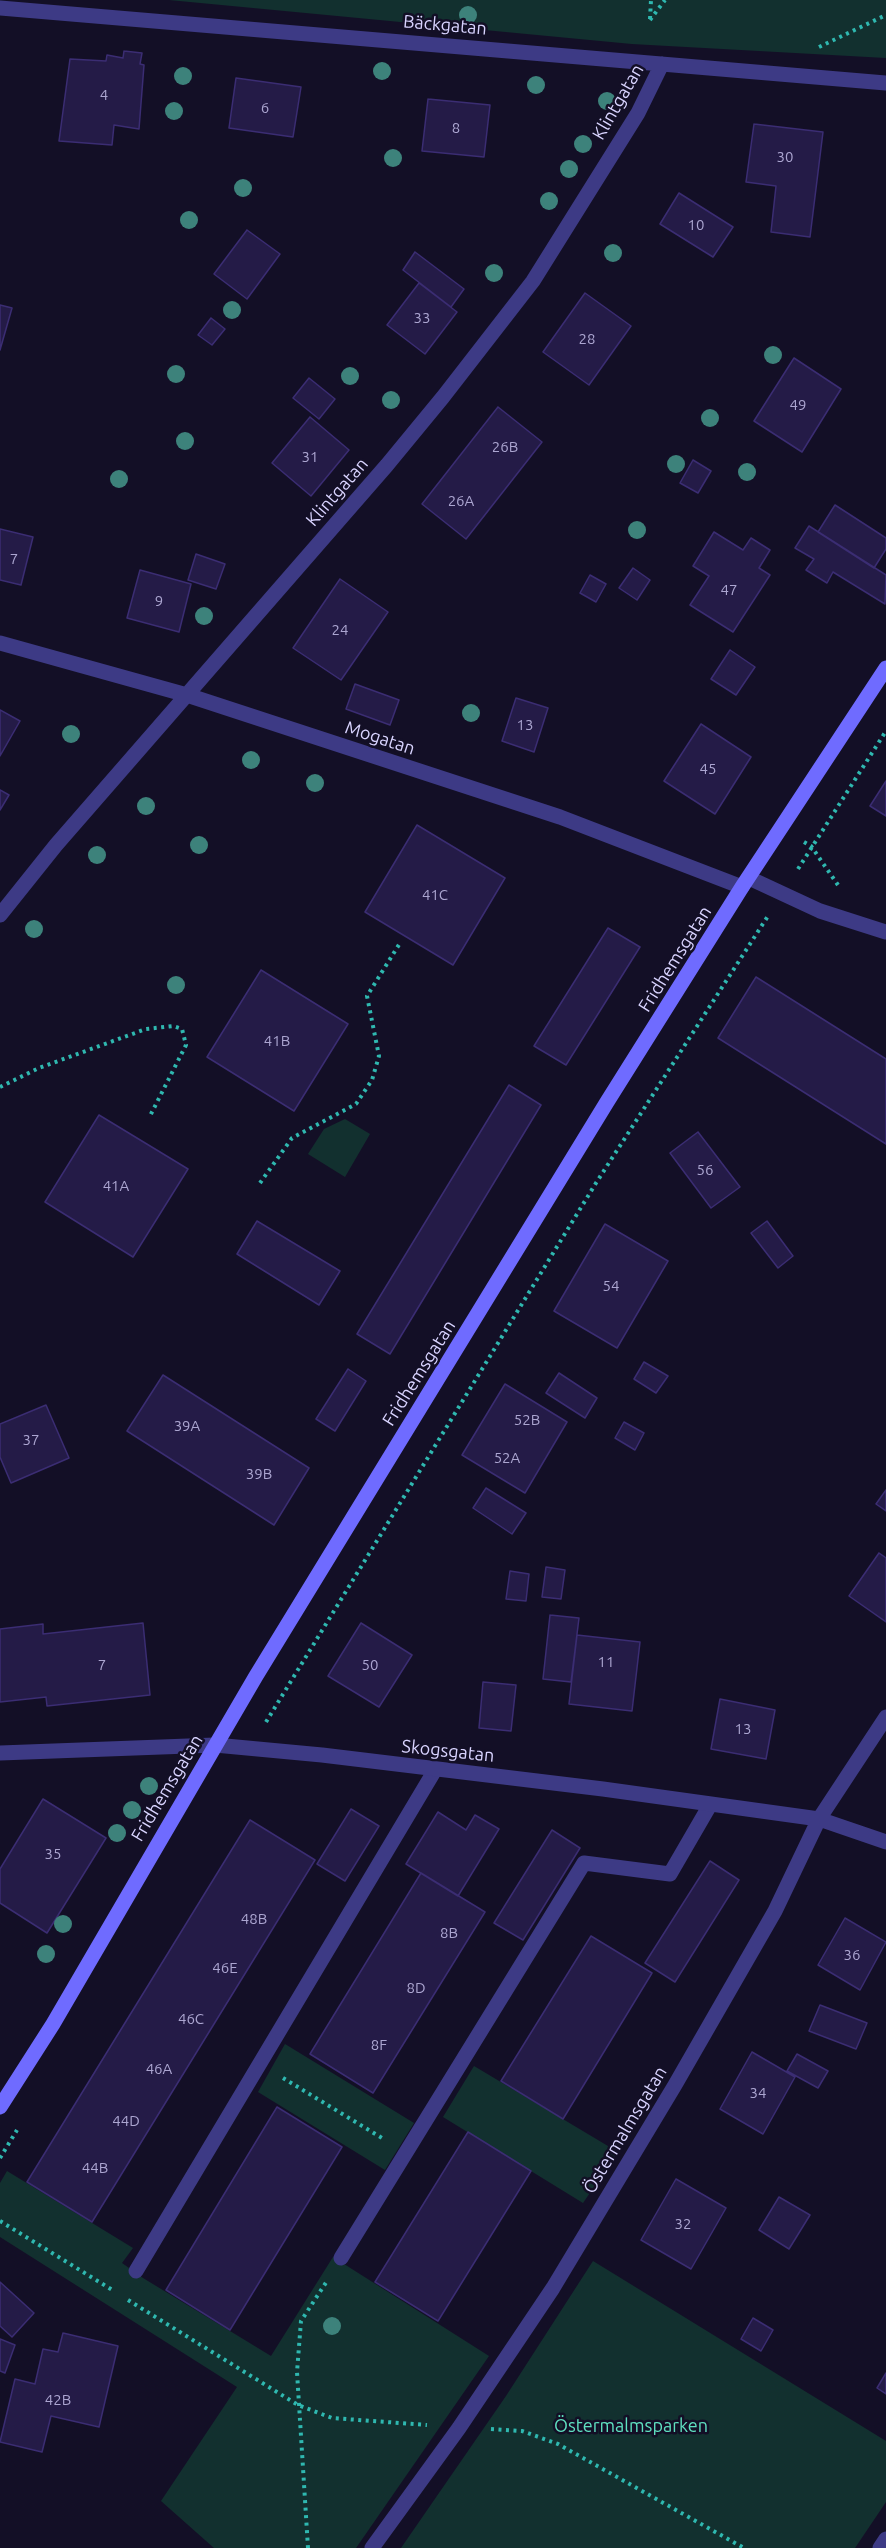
<!DOCTYPE html>
<html>
<head>
<meta charset="utf-8">
<style>
	body { margin:0 }
	canvas { display:block; background:#130f26 }
</style>
</head>
<body>
<canvas width="886" height="2548"></canvas>
<script>
const c = document.querySelector('canvas').getContext('2d');
c.lineJoin = 'round';
function fillPath(path, color) { c.fillStyle = color; c.fill(path, 'evenodd'); }
const poly = rows => new Path2D(rows.map(r => 'M' + r).join(''));
function stroke(path, color, width, dash) { c.strokeStyle = color; c.lineWidth = width; c.lineCap = dash ? 'butt' : 'round'; c.setLineDash(dash || []); c.stroke(path); }
function drawText(font, color, halo, rows, align = 'center') {
  c.font = font + ' Ubuntu,sans-serif'; c.lineWidth = 5; c.setLineDash([]); c.textBaseline = 'middle'; c.strokeStyle = halo; c.fillStyle = color; for (const [text, x, y, turn = 0] of rows) {
    c.save(); c.translate(x, y); c.rotate((+turn || 0) * Math.PI / 180); c.textAlign = isNaN(turn) ? turn : align; if (halo) c.strokeText(text, 0, 0); c.fillText(text, 0, 0); c.restore();
  }
}
fillPath(poly([
	[169,0,886,0,886,58,632,44],
	[345,1119,370,1134,345,1177,308,1154,324,1129],
	[285,2044,414,2123,385,2170,258,2092],
	[474,2066,618,2152,583,2203,443,2117],
	[7,2171,133,2248,122,2263,143,2278,271,2356,333,2257,489,2356,356,2548,214,2548,161,2501,237,2387,0,2237,0,2183],
	[593,2261,886,2441,886,2502,855,2548,401,2548,506,2396]
]), '#12302f');
const building = poly([
	[124,51,142,53,140,64,144,65,139,129,114,125,112,145,59,141,70,59,106,61,107,55,123,58,124,51],
	[236,78,301,87,293,137,229,128,236,78],
	[428,99,490,105,484,157,422,151,428,99],
	[754,124,823,132,810,237,771,232,776,186,746,182,754,124],
	[679,193,733,227,713,257,660,224,679,193],
	[247,230,280,254,247,299,214,274,247,230],
	[415,252,464,289,451,307,403,270,415,252],
	[419,283,457,312,425,354,387,325,419,283],
	[585,293,631,326,589,385,543,352,585,293],
	[0,305,12,308,0,350,0,305],
	[211,318,225,329,212,345,198,335,211,318],
	[794,358,841,389,802,452,754,421,794,358],
	[309,378,335,399,319,419,293,398,309,378],
	[498,407,542,442,466,539,422,504,498,407],
	[310,417,349,450,311,496,272,463,310,417],
	[693,460,711,471,698,493,680,483,693,460],
	[835,505,886,538,886,549,874,568,818,532,835,505],
	[809,526,886,575,885,604,833,572,827,583,806,570,814,559,795,548,809,526],
	[0,529,33,537,21,585,0,580,0,529],
	[714,532,743,550,751,538,770,550,759,568,770,575,733,632,690,605,709,576,693,566,714,532],
	[196,554,225,564,216,589,188,580,196,554],
	[633,568,650,580,637,600,619,588,633,568],
	[140,570,191,584,179,632,127,618,140,570],
	[590,575,606,584,596,602,580,593,590,575],
	[340,579,388,612,341,680,293,648,340,579],
	[730,650,755,667,736,695,711,679,730,650],
	[355,684,399,700,390,725,346,709,355,684],
	[516,698,548,708,534,752,502,741,516,698],
	[0,710,20,721,0,756,0,710],
	[701,724,751,757,715,814,664,781,701,724],
	[886,781,886,816,870,806,886,781],
	[0,790,9,795,0,810,0,790],
	[417,825,505,878,453,965,365,912,417,825],
	[608,928,640,947,566,1065,534,1046,608,928],
	[261,970,348,1024,294,1111,207,1057,261,970],
	[756,977,886,1059,886,1144,718,1038,756,977],
	[509,1085,541,1105,390,1354,357,1334,509,1085],
	[99,1115,188,1169,133,1257,45,1202,99,1115],
	[698,1132,740,1187,711,1208,670,1153,698,1132],
	[257,1221,340,1271,319,1305,237,1254,257,1221],
	[767,1221,793,1256,778,1268,751,1233,767,1221],
	[605,1224,668,1261,617,1348,554,1311,605,1224],
	[644,1362,668,1376,656,1393,634,1379,644,1362],
	[348,1369,366,1381,335,1431,316,1419,348,1369],
	[559,1373,597,1398,585,1418,546,1393,559,1373],
	[163,1375,309,1468,274,1525,127,1431,163,1375],
	[505,1384,567,1422,525,1493,462,1455,505,1384],
	[46,1405,69,1458,11,1483,0,1457,0,1424,46,1405],
	[624,1422,644,1433,635,1450,615,1438,624,1422],
	[486,1488,526,1513,512,1534,473,1508,486,1488],
	[886,1490,886,1511,876,1504,886,1490],
	[879,1553,886,1558,886,1622,849,1596,879,1553],
	[546,1567,565,1570,561,1599,542,1597,546,1567],
	[510,1571,529,1574,526,1601,506,1599,510,1571],
	[550,1615,579,1618,571,1682,543,1679,550,1615],
	[143,1623,150,1695,47,1706,46,1697,0,1702,0,1629,43,1624,43,1634,143,1623],
	[361,1623,412,1655,379,1707,328,1676,361,1623],
	[577,1635,640,1642,632,1711,569,1704,577,1635],
	[483,1682,516,1685,511,1731,479,1728,483,1682],
	[720,1699,775,1710,766,1759,711,1749,720,1699],
	[43,1799,106,1838,47,1933,0,1903,0,1869,43,1799],
	[351,1809,379,1826,345,1881,317,1864,351,1809],
	[438,1812,466,1830,475,1815,499,1829,458,1896,406,1864,438,1812],
	[250,1820,315,1860,92,2222,27,2182,250,1820],
	[552,1830,580,1848,523,1940,494,1923,552,1830],
	[710,1861,739,1880,675,1982,645,1963,710,1861],
	[421,1873,485,1912,373,2093,310,2054,421,1873],
	[845,1918,886,1942,860,1990,818,1965,845,1918],
	[591,1936,652,1973,563,2119,501,2081,591,1936],
	[820,2005,867,2023,856,2049,809,2031,820,2005],
	[752,2052,795,2077,763,2134,720,2109,752,2052],
	[797,2054,828,2071,818,2088,787,2071,797,2054],
	[277,2107,342,2147,230,2330,166,2290,277,2107],
	[468,2132,531,2171,438,2321,375,2282,468,2132],
	[676,2179,726,2208,691,2269,641,2240,676,2179],
	[779,2197,810,2215,789,2249,759,2230,779,2197],
	[0,2282,34,2313,12,2337,0,2326,0,2282],
	[753,2318,773,2330,761,2351,741,2339,753,2318],
	[63,2333,118,2346,99,2427,51,2416,42,2452,0,2442,15,2379,35,2384,43,2349,58,2352,63,2333],
	[0,2339,15,2345,5,2373,0,2371,0,2339],
	[886,2373,886,2394,877,2388,886,2373]
]);
fillPath(building, '#241b47');
stroke(building, '#3b2d73', 1.5);
stroke(poly([
	[650,19,651,0],
	[650,20,665,0],
	[819,47,886,15],
	[804,842,811,846,838,885],
	[798,869,886,731],
	[0,1087,39,1068,146,1029,173,1026,182,1029,186,1045,150,1116],
	[260,1183,292,1138,356,1104,372,1080,379,1056,367,996,400,943],
	[266,1722,596,1183,768,916],
	[283,2078,382,2138],
	[0,2158,17,2130],
	[0,2221,114,2291],
	[128,2300,298,2405,332,2418,427,2425],
	[491,2429,522,2431,558,2444,744,2548],
	[308,2548,297,2372,301,2321,327,2281]
]), '#2fb8b0', 4, [3, 4.5]);
stroke(poly([
	[341,2258,584,1863,670,1874,710,1805],
	[136,2271,435,1770]
]), '#3d3a85', 15);
stroke(poly([
	[0,8,886,83],
	[0,643,187,695,560,817,742,887],
	[749,878,820,911,886,932],
	[0,915,56,845,387,465,443,397,533,281,638,113,662,64],
	[0,1753,215,1745,322,1755,603,1789,819,1819,886,1842],
	[372,2548,459,2428,553,2288,675,2085,775,1911,819,1819,886,1717],
	[880,2548,886,2539]
]), '#3d3a85', 15);
stroke(poly([
	[0,2107,53,2024,256,1676,607,1102,742,887,886,668]
]), '#6f6bff', 15);
c.fillStyle = '#3d827b';
for (const [x, y] of [
	[468,15],
	[382,71],
	[183,76],
	[536,85],
	[607,101],
	[174,111],
	[583,144],
	[393,158],
	[569,169],
	[243,188],
	[549,201],
	[189,220],
	[613,253],
	[494,273],
	[232,310],
	[773,355],
	[176,374],
	[350,376],
	[391,400],
	[710,418],
	[185,441],
	[676,464],
	[747,472],
	[119,479],
	[637,530],
	[204,616],
	[471,713],
	[71,734],
	[251,760],
	[315,783],
	[146,806],
	[199,845],
	[97,855],
	[34,929],
	[176,985],
	[149,1786],
	[132,1810],
	[117,1833],
	[63,1924],
	[46,1954],
	[332,2326]
]) { c.beginPath(); c.arc(x, y, 9, 0, 2 * Math.PI); c.fill(); }
drawText('15px', '#aca6d1', null, [
	["4",104,95],
	["6",265,108],
	["8",456,128],
	["30",785,157],
	["10",696,225],
	["33",422,318],
	["28",587,339],
	["49",798,405],
	["26B",505,447],
	["31",310,457],
	["26A",461,501],
	["7",14,559],
	["47",729,590],
	["9",159,601],
	["24",340,630],
	["13",525,725],
	["45",708,769],
	["41C",435,895],
	["41B",277,1041],
	["56",705,1170],
	["41A",116,1186],
	["54",611,1286],
	["52B",527,1420],
	["39A",187,1426],
	["37",31,1440],
	["52A",507,1458],
	["39B",259,1474],
	["11",606,1662],
	["7",102,1665],
	["50",370,1665],
	["13",743,1729],
	["35",53,1854],
	["48B",254,1919],
	["8B",449,1933],
	["36",852,1955],
	["46E",225,1968],
	["8D",416,1988],
	["46C",191,2019],
	["8F",379,2045],
	["46A",159,2069],
	["34",758,2093],
	["44D",126,2121],
	["44B",95,2168],
	["32",683,2224],
	["42B",58,2400]
]);
drawText('18px', '#d9d4ff', '#130f26', [
	["Bäckgatan",445,25,5],
	["Klintgatan",618,102,-60],
	["Klintgatan",337,492,-49],
	["Mogatan",380,738,18],
	["Fridhemsgatan",675,959,-58],
	["Fridhemsgatan",419,1373,-58],
	["Skogsgatan",448,1751,6],
	["Fridhemsgatan",167,1788,-59],
	["Östermalmsgatan",625,2130,-59]
]);
drawText('18px', '#5fe0c0', '#130f26', [
	["Östermalmsparken",631,2426]
]);
</script>
</body>
</html>
